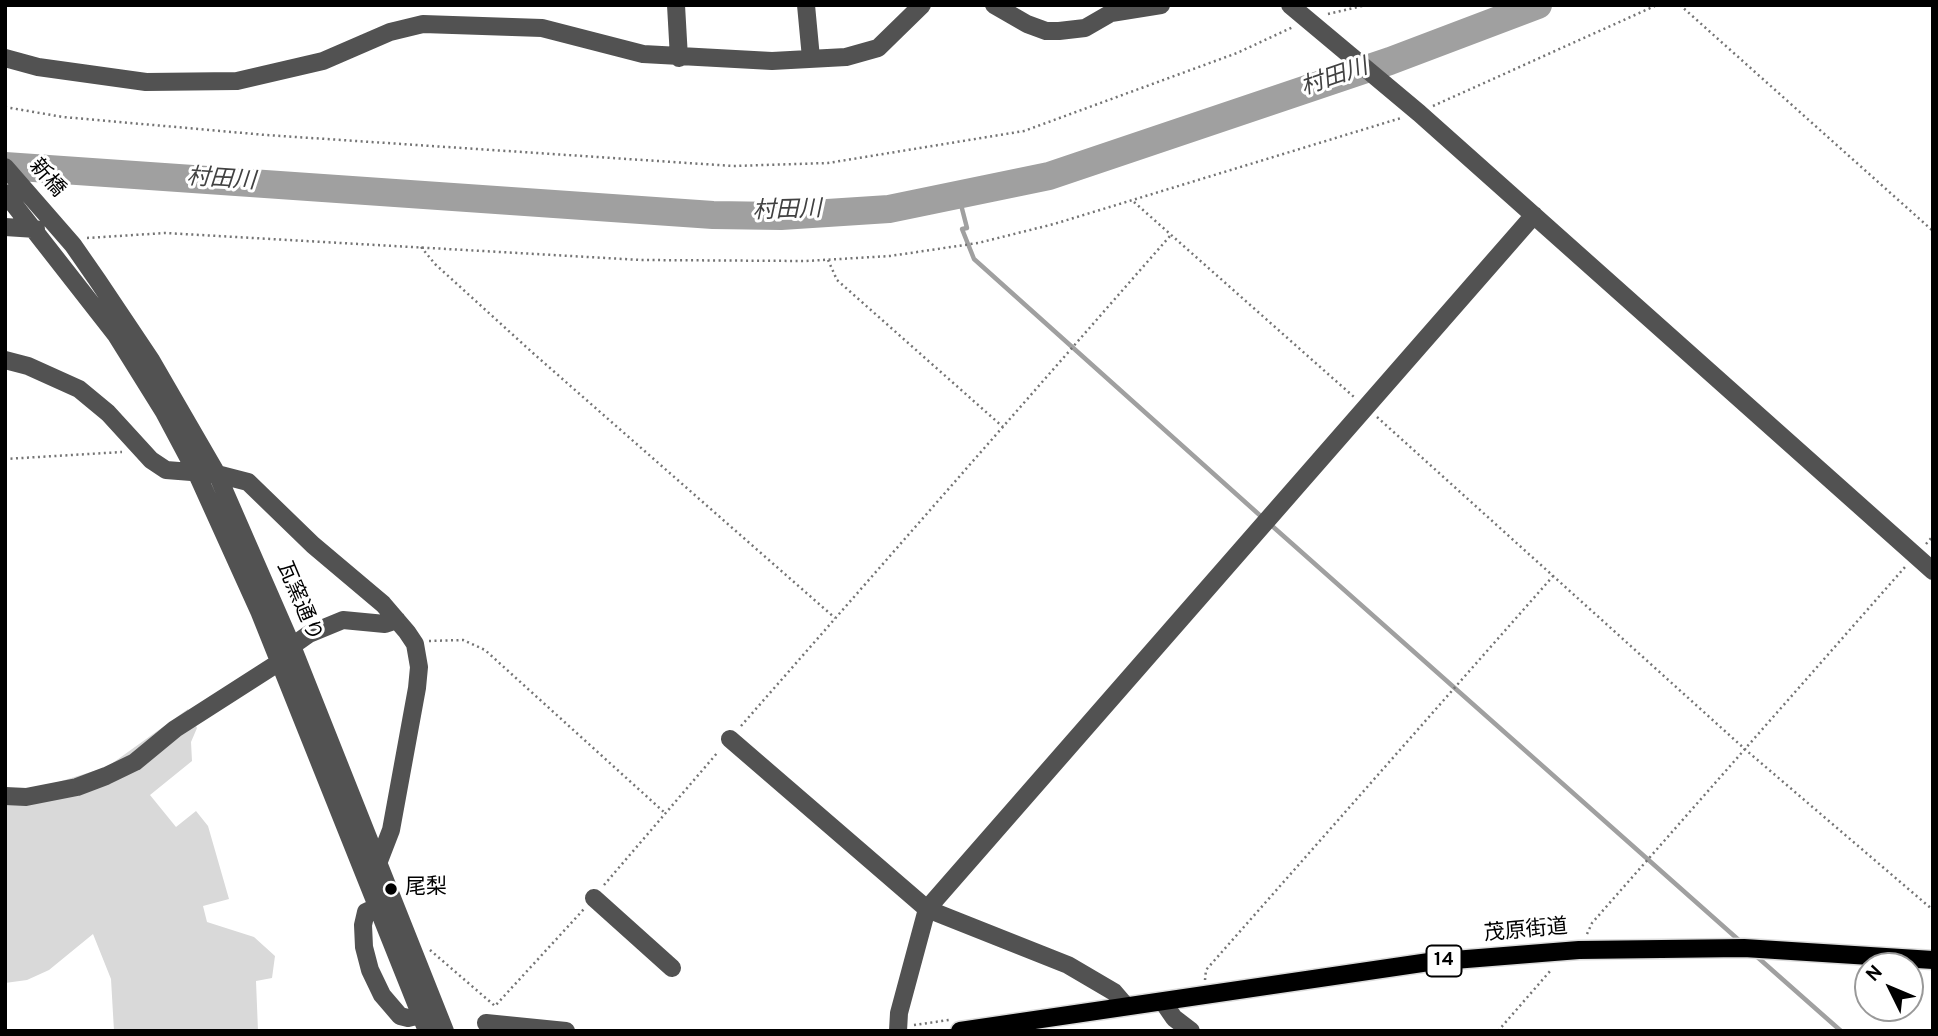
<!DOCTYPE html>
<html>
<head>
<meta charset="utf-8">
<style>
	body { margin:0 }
	#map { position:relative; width:1938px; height:1036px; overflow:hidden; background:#fff; font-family:Overpass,sans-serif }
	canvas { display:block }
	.frame { position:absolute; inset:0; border:7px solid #000; pointer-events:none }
	.north { position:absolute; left:1854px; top:952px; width:70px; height:70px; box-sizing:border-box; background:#fff; border:2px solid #999; border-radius:50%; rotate:313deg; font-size:19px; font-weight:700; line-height:28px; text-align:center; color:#000 }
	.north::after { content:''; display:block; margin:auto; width:24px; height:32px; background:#000; clip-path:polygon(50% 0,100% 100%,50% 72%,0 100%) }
</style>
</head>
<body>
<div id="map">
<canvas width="1938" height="1036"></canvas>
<div class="frame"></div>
<div class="north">N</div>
</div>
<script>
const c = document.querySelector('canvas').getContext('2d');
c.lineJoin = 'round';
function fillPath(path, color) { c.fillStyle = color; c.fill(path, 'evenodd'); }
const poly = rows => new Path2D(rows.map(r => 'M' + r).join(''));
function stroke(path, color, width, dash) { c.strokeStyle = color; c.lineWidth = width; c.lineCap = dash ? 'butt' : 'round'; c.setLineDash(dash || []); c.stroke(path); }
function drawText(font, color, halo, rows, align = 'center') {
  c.font = font + ' Overpass,"Noto Sans JP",sans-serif'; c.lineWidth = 6; c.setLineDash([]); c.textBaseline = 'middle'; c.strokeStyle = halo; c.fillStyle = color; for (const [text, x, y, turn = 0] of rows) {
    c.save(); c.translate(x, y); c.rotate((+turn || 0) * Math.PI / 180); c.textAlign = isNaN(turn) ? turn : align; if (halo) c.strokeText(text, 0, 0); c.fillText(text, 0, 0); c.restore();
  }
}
fillPath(poly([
	[188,709,197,728,191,742,192,761,150,795,176,827,196,811,208,826,229,899,203,906,207,922,254,937,275,956,272,978,256,981,258,1031,114,1031,111,979,93,934,49,970,27,980,5,983,5,789,17,791,55,783,107,767]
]), '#d9d9d9');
stroke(poly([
	[959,197,967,228,962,229,974,259,1264,519],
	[1271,525,1741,942],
	[1755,955,1841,1031]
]), '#a0a0a0', 4.5);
stroke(poly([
	[5,166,713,215,781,216,889,209,1049,176,1390,61,1538,5]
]), '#a0a0a0', 28);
const major = poly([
	[960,1031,1429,962,1579,950,1744,948,1933,960]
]);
stroke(major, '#dbdbdb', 21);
stroke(poly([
	[1680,5,1933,231],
	[1328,14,1366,5],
	[1433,106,1657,5],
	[5,107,63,117,266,135,733,166,828,163,1024,131,1237,53,1293,27],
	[1134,202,1354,397],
	[87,238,165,233,641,260,806,261,890,256,978,243,1054,224,1401,118],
	[421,247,435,264,534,354,835,618],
	[828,260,837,280,1003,427],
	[1377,417,1747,751,1933,910],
	[5,459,122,452],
	[1926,544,1933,536],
	[429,641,463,640,485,650,665,813],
	[741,726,1170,236],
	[604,885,718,752],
	[1587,934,1592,923,1905,567],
	[430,950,495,1006,584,909],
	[1205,980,1206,970,1554,575],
	[914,1025,949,1020],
	[1498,1031,1551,970]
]), '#747474', 2.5, [2, 3.5]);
stroke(poly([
	[676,5,679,58],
	[806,5,811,58],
	[994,5,1027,24,1046,31,1059,31,1085,28,1111,13,1161,5],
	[1290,5,1419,113,1933,571],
	[5,58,38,67,146,82,237,81,323,61,390,32,423,24,542,28,643,54,772,61,846,57,878,48,922,5],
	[5,167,73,245,98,281,151,360,217,474,292,646,445,1031],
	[5,193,116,335,164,412,197,474,259,611,427,1031],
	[5,227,36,229],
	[5,360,28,366,79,389,108,413,151,460,166,470,217,474,248,482,313,545,383,604,407,632,415,644,419,667,417,688,391,830,379,861],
	[292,646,309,634,343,620,385,624,397,620],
	[730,739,927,909,1068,965,1114,992,1126,1006],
	[5,796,26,797,77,787,106,776,135,762,175,729,278,663],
	[594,898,672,968],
	[379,906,366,912,363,925,364,947,370,970,382,995,400,1016,408,1018,420,1015],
	[1163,1002,1174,1018,1191,1031],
	[486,1023,566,1031],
	[898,1031,899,1013,927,909,1534,215]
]), '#525252', 18);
stroke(major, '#000', 18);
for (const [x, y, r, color] of [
	[391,889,7,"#000"]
]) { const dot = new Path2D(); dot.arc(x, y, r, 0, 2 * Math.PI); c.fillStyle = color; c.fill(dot); stroke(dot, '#fff', 2.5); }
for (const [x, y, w] of [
	[1444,961,35]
]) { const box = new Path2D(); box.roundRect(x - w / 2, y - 15.5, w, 31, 5); c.fillStyle = '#fff'; c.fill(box); stroke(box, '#000', 2); }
drawText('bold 19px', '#000', null, [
	["14",1444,961]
]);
drawText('21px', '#000', '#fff', [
	["新橋",46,179,49],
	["瓦窯通り",298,602,67],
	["茂原街道",1526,932,-5]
]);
drawText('21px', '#000', '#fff', [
	["尾梨",405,889]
], 'left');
drawText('italic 23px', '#414141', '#fff', [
	["村田川",1335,79,-19],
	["村田川",221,181,4],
	["村田川",787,212,-2]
]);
</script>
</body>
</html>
